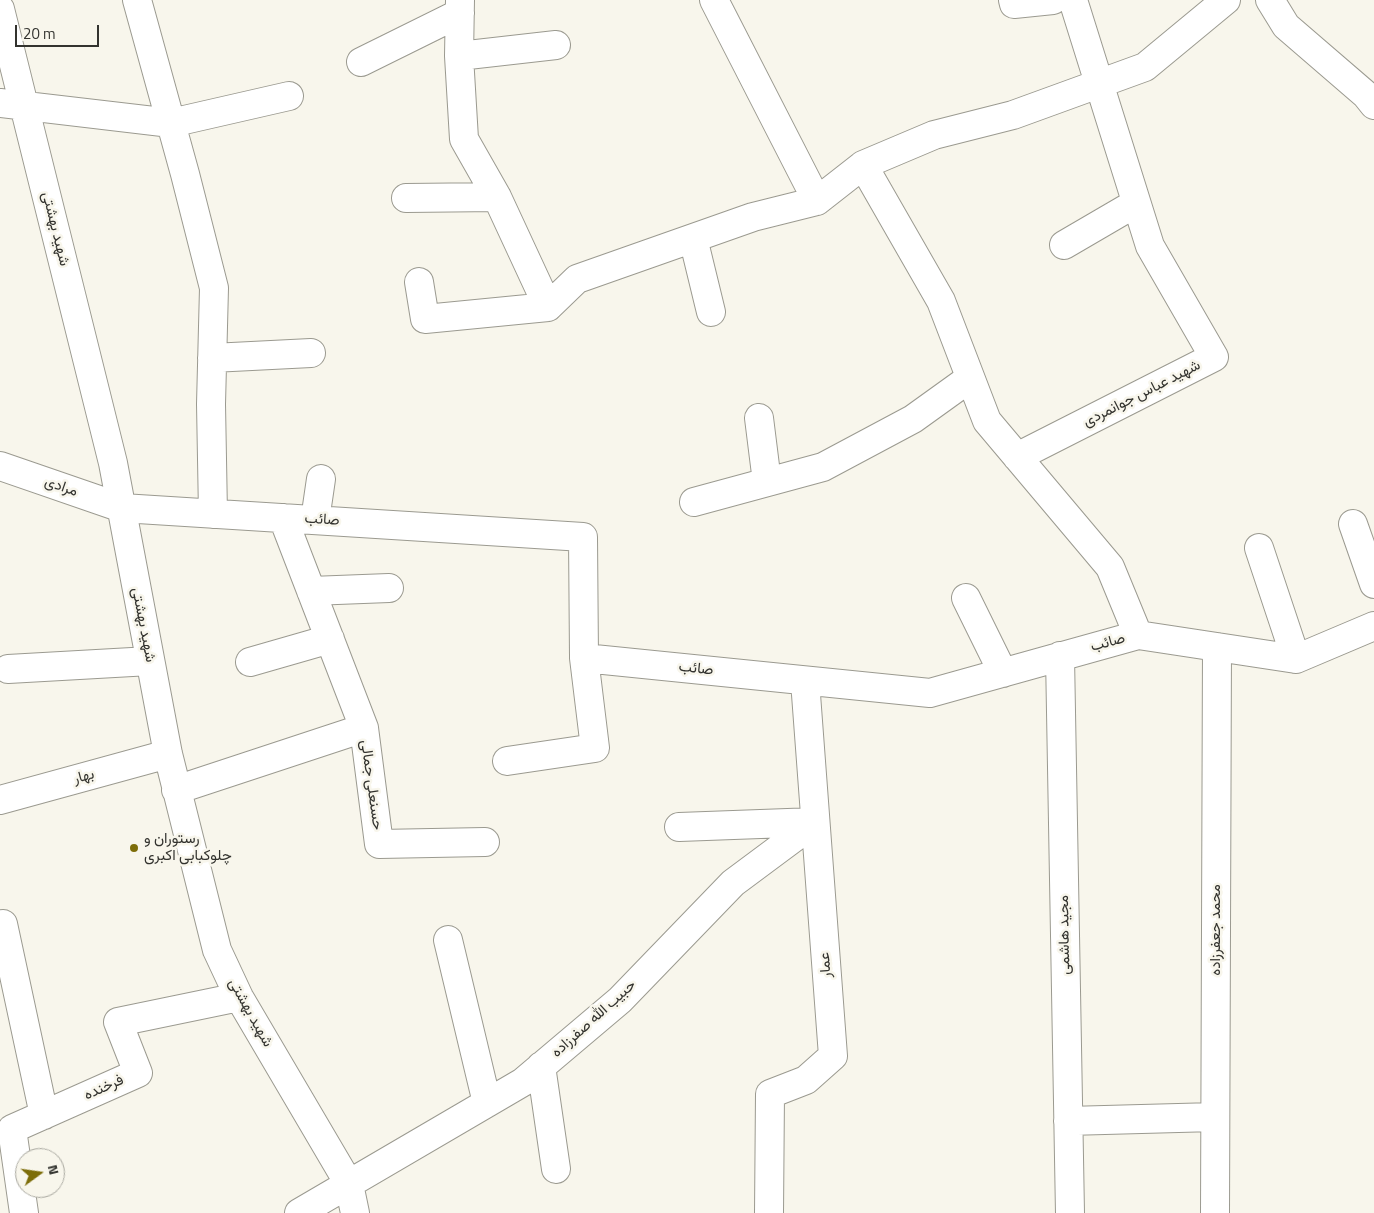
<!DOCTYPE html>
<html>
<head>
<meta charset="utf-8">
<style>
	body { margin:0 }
	#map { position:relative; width:1374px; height:1213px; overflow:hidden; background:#f8f6ec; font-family:"Titillium Web",sans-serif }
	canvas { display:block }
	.north { position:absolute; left:15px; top:1148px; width:50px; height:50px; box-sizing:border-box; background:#f8f6ec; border:1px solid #a9a8a0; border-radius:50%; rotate:76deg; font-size:14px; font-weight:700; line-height:20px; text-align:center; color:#33332f }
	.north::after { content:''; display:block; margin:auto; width:18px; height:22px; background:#7d6d09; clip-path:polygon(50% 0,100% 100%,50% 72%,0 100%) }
	.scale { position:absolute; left:15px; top:25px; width:84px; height:22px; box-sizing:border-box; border:2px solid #33332f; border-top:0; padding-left:6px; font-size:15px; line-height:18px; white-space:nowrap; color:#33332f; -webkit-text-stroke:4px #f8f6ec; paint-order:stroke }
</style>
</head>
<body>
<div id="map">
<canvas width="1374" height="1213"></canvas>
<div class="north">N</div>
<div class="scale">20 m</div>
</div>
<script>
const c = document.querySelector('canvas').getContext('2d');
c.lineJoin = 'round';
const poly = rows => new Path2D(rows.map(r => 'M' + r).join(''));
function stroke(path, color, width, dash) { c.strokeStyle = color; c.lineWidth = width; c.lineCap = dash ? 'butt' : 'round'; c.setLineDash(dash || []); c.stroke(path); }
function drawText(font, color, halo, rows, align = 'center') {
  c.font = font + ' "Titillium Web",Vazirmatn,sans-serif'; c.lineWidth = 5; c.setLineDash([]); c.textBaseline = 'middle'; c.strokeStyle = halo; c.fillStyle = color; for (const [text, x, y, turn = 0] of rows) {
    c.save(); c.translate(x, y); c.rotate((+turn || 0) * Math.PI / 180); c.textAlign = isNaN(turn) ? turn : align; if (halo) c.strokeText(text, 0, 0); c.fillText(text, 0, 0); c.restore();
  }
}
const minor = poly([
	[137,0,185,174,214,288,211,404,213,514],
	[460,0,459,56,464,139,497,197,548,307],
	[714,0,817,201],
	[1013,0,1014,4,1053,0],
	[1270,0,1286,26,1366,95,1374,105],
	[0,9,113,463,168,754,217,950,239,997,349,1184,355,1213],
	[459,56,556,45],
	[361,62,460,13],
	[0,103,171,123,289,96],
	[863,165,941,301,987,421,1110,567,1138,635],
	[406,198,497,197],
	[693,238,711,312],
	[1064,245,1136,203],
	[419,282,425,319,548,307,577,279,753,217,817,201,863,165,934,135,1013,115,1145,67,1226,0],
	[212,358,311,353],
	[759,418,767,482],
	[1017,457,1214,357,1150,246,1073,0],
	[0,466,122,508,583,537,584,658,930,693,1138,635,1296,659,1374,626],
	[694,502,823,467,913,419,970,378],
	[283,518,364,728],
	[315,520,321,479],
	[1353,524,1374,584],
	[1259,548,1296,659],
	[311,591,389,588],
	[966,598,1003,673],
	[1060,656,1070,1213],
	[250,662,330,639],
	[8,669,150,661],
	[507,761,595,748,584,658],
	[176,790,364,728,379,844,485,842],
	[0,800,168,754],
	[679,827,815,822],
	[3,924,44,1115],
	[448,940,487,1103],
	[541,1066,556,1169],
	[1068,1121,1215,1117],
	[24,1213,12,1129,138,1073,118,1022,239,997],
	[299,1213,523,1082,620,1000,733,883,815,822],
	[769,1213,770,1094,806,1080,833,1056,805,681],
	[1215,1213,1217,647]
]);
stroke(minor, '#9b9a90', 30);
stroke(minor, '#fff', 28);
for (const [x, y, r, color] of [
	[134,848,5,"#7d6d09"]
]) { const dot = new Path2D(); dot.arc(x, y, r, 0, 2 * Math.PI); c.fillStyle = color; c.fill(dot); stroke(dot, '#f8f6ec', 2); }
drawText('15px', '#33332f', '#f8f6ec', [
	["شهید بهشتی",55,229,76],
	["شهید عباس جوانمردی",1142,394,-27],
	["مرادی",61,487,19],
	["صائب",322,520,4],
	["شهید بهشتی",143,625,79],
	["صائب",1108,643,-15],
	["صائب",696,669,6],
	["بهار",84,777,-15],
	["حسنعلی جمالی",371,785,82],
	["محمد جعفرزاده",1216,930,-90],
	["مجید هاشمی",1065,935,-91],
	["عمار",826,965,-94],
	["شهید بهشتی",250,1013,61],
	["حبیب الله صفرزاده",594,1019,-42],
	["فرخنده",104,1088,-24]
]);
drawText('15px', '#33332f', '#f8f6ec', [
	["رستوران و",144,839],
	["چلوکبابی اکبری",144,856]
], 'left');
</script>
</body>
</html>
